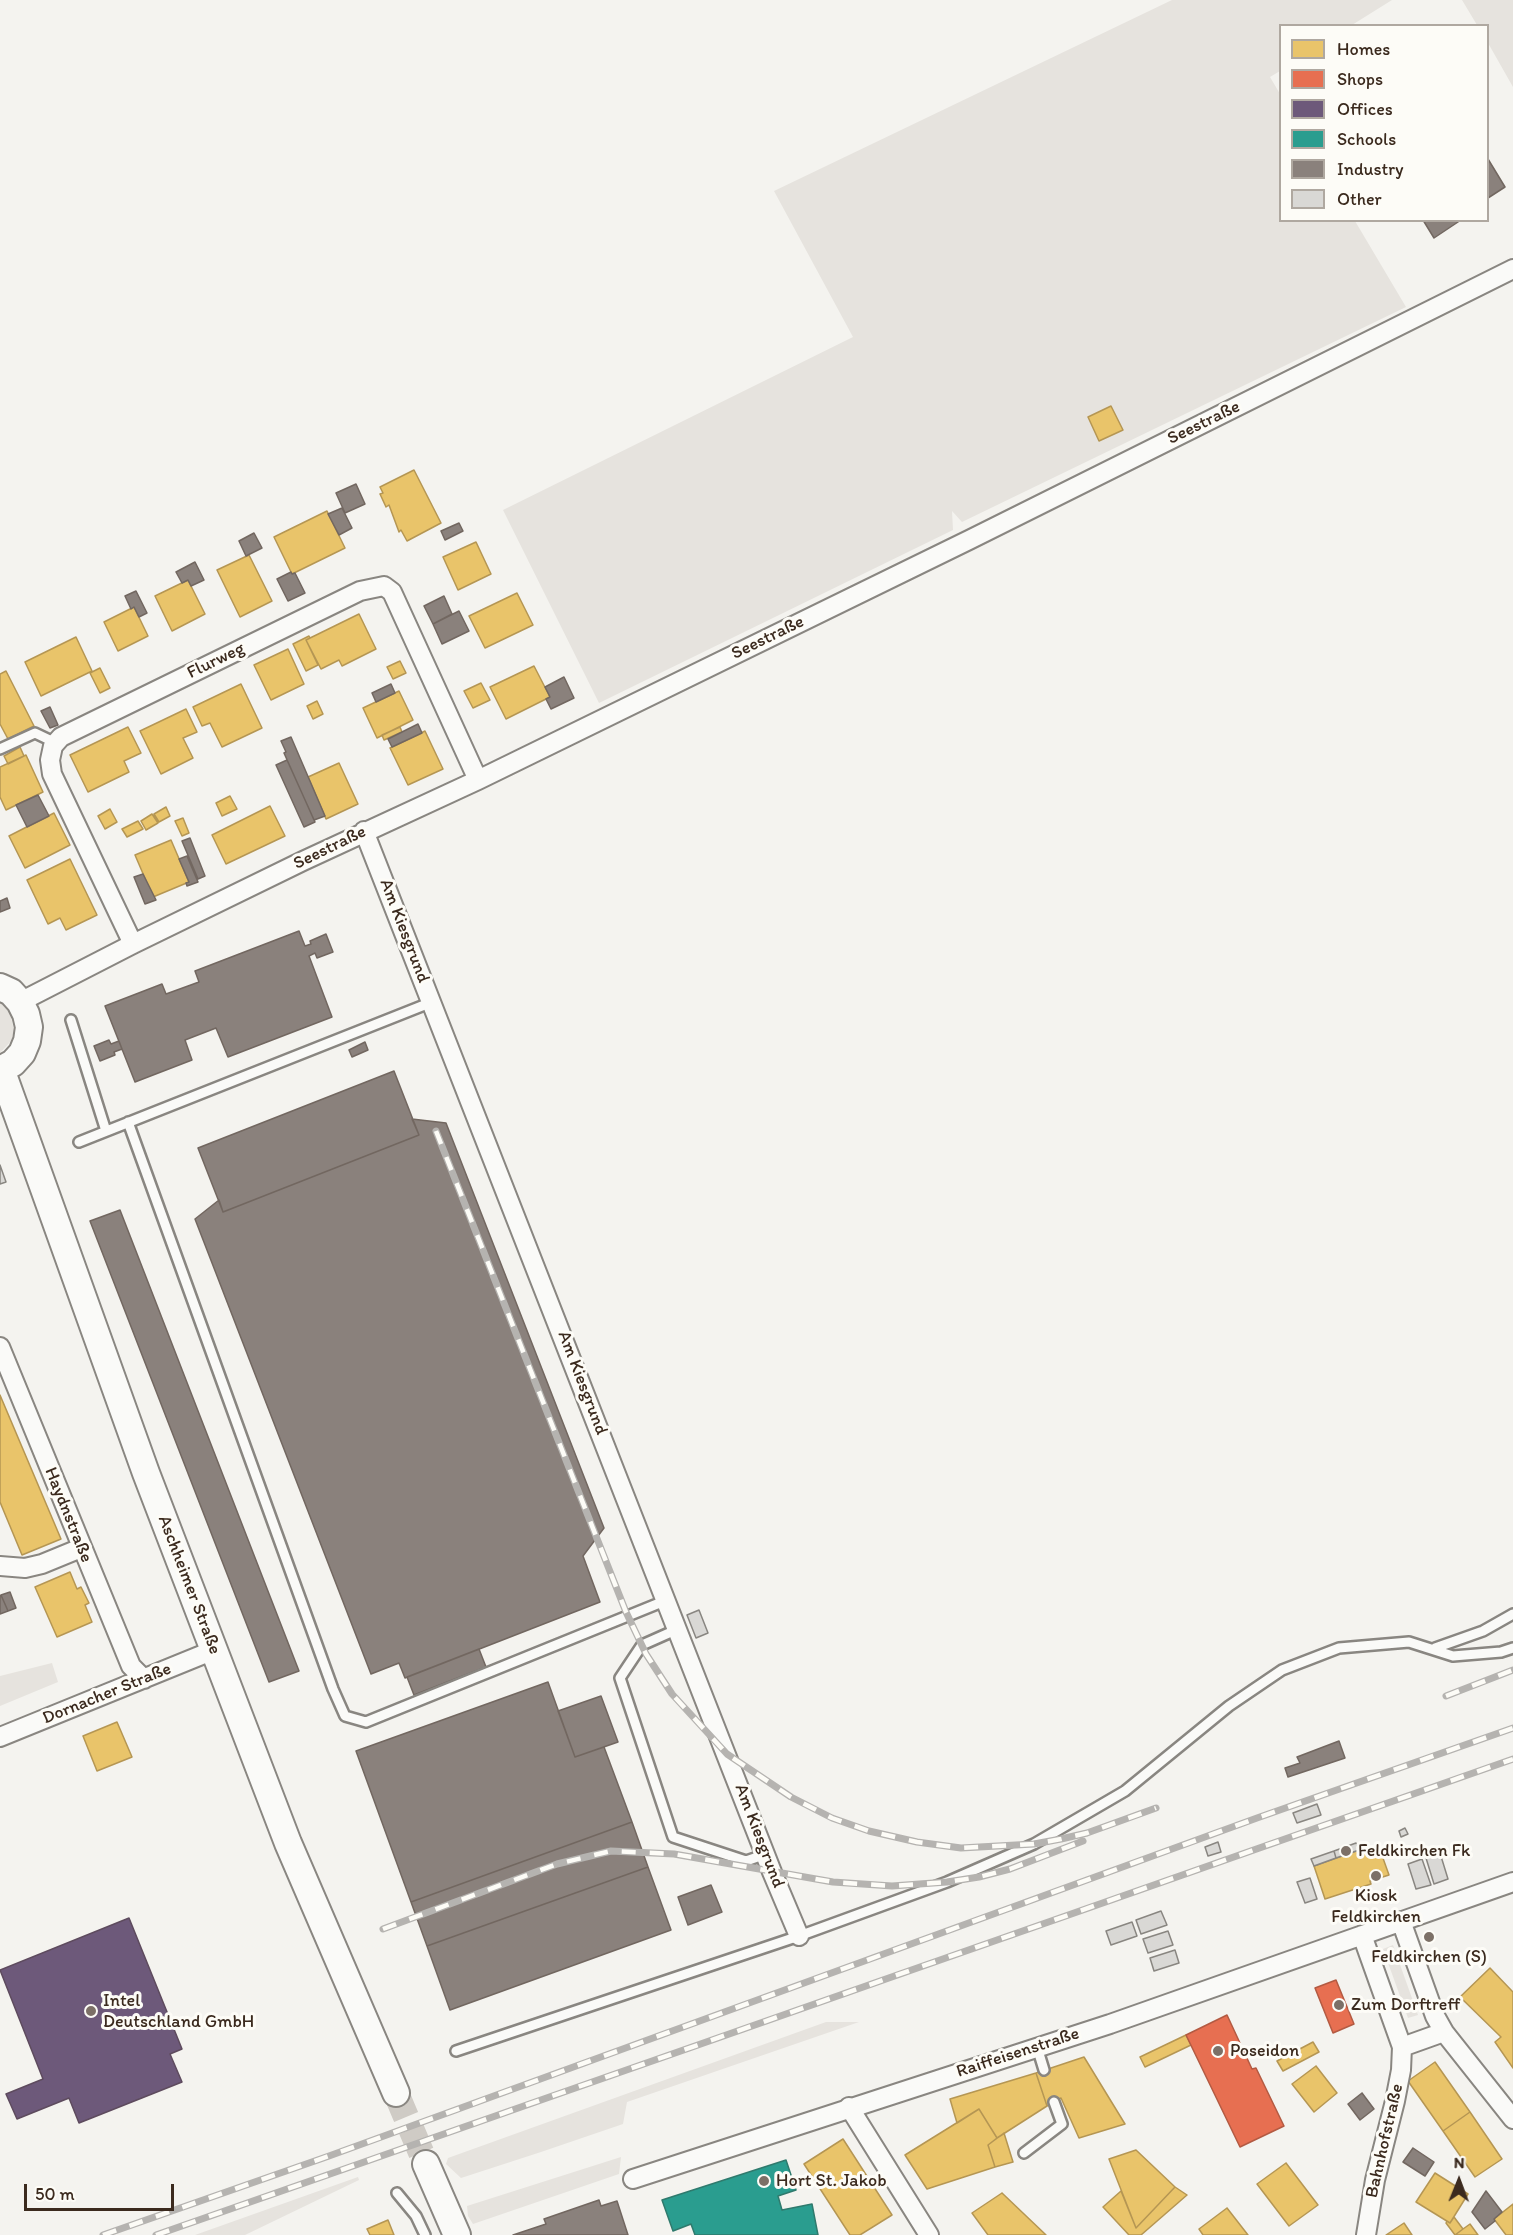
<!DOCTYPE html>
<html>
<head>
<meta charset="utf-8">
<style>
	body { margin:0 }
	#map { position:relative; width:1513px; height:2235px; overflow:hidden; background:#f4f3ef; font-family:Itim,sans-serif }
	canvas { display:block }
	.legend { position:absolute; left:1279px; top:24px; width:210px; height:198px; box-sizing:border-box; background:#fdfcf7; border:2px solid #afa8a0; margin:0; padding:8px 10px; list-style:none; font-size:18px; color:#3b2a1e }
	.legend li { display:flex; align-items:center; gap:12px; height:30px }
	.legend b { width:30px; border:2px solid #afa8a0 }
	.north { position:absolute; left:1429px; top:2151px; width:60px; height:60px; -webkit-text-stroke:4px #fdfcf7; paint-order:stroke; rotate:1deg; font-size:16px; font-weight:700; line-height:24px; text-align:center; color:#3b2a1e }
	.north::after { content:''; display:block; margin:auto; width:21px; height:27px; background:#3b2a1e; clip-path:polygon(50% 0,100% 100%,50% 72%,0 100%) }
	.scale { position:absolute; left:24px; top:2184px; width:150px; height:27px; box-sizing:border-box; border:3px solid #3b2a1e; border-top:0; padding-left:8px; font-size:18px; line-height:21px; white-space:nowrap; color:#3b2a1e; -webkit-text-stroke:4px #fdfcf7; paint-order:stroke }
</style>
</head>
<body>
<div id="map">
<canvas width="1513" height="2235"></canvas>
<ul class="legend">
<li><b style="height:16px;background:#e9c46a"></b>Homes</li>
<li><b style="height:16px;background:#e76f51"></b>Shops</li>
<li><b style="height:16px;background:#6d597a"></b>Offices</li>
<li><b style="height:16px;background:#2a9d8f"></b>Schools</li>
<li><b style="height:16px;background:#8a817c"></b>Industry</li>
<li><b style="height:16px;background:#d9d8d5"></b>Other</li>
</ul>
<div class="north">N</div>
<div class="scale">50 m</div>
</div>
<script>
const c = document.querySelector('canvas').getContext('2d');
c.lineJoin = 'round';
function fillPath(path, color) { c.fillStyle = color; c.fill(path, 'evenodd'); }
const poly = rows => new Path2D(rows.map(r => 'M' + r).join(''));
function stroke(path, color, width, dash) { c.strokeStyle = color; c.lineWidth = width; c.lineCap = dash ? 'butt' : 'round'; c.setLineDash(dash || []); c.stroke(path); }
function drawText(font, color, halo, rows, align = 'center') {
  c.font = font + ' Itim,sans-serif'; c.lineWidth = 6; c.setLineDash([]); c.textBaseline = 'middle'; c.strokeStyle = halo; c.fillStyle = color; for (const [text, x, y, turn = 0] of rows) {
    c.save(); c.translate(x, y); c.rotate((+turn || 0) * Math.PI / 180); c.textAlign = isNaN(turn) ? turn : align; if (halo) c.strokeText(text, 0, 0); c.fillText(text, 0, 0); c.restore();
  }
}
fillPath(poly([
	[1172,0,1392,0,1352,25,1280,26,1280,71,1270,77,1280,94,1280,220,1355,221,1406,307,962,522,952,511,953,530,599,703,503,510,853,337,774,191],
	[1462,0,1513,0,1513,87,1488,43,1488,26,1477,25],
	[0,1002,10,1013,14,1030,11,1041,0,1053],
	[52,1663,58,1682,0,1706,0,1676],
	[1393,1945,1418,2015,1408,2018,1383,1949],
	[826,2022,859,2022,627,2102,623,2124,541,2152,461,2178,446,2164,448,2158],
	[621,2157,619,2174,473,2224,468,2216,467,2206],
	[358,2177,359,2180,245,2235,195,2235]
]), '#e6e3de');
const homes = poly([
	[1111,406,1123,430,1099,441,1088,417,1111,406],
	[414,470,441,523,407,541,401,530,399,532,389,505,386,507,380,494,383,493,380,487,414,470],
	[327,511,345,548,292,574,274,537,327,511],
	[476,542,491,574,458,590,443,557,476,542],
	[249,555,272,601,240,617,217,570,249,555],
	[188,580,205,614,172,631,155,596,188,580],
	[517,593,533,625,485,648,469,616,517,593],
	[134,607,148,636,118,651,104,622,134,607],
	[359,614,376,649,342,666,339,660,321,669,306,640,359,614],
	[309,636,310,638,306,640,318,665,306,671,293,644,309,636],
	[76,637,92,671,41,696,25,662,76,637],
	[288,649,304,684,271,700,254,665,288,649],
	[400,661,406,673,393,679,387,667,400,661],
	[534,666,550,697,506,719,490,687,534,666],
	[100,668,110,688,100,693,90,673,100,668],
	[6,671,34,726,8,739,0,724,0,674,6,671],
	[481,683,490,700,473,708,464,691,481,683],
	[241,684,262,728,222,747,210,723,202,726,193,707,241,684],
	[399,691,413,720,377,738,363,708,399,691],
	[317,701,323,714,313,719,307,706,317,701],
	[186,709,197,732,183,738,193,758,161,774,140,731,186,709],
	[128,727,141,753,124,761,129,772,88,792,70,755,128,727],
	[400,727,402,732,384,740,382,735,400,727],
	[425,731,443,769,408,785,390,748,425,731],
	[20,747,24,756,8,764,4,756,20,747],
	[26,755,43,792,6,810,0,797,0,767,26,755],
	[339,763,358,804,326,819,308,777,339,763],
	[230,796,237,809,222,816,216,803,230,796],
	[270,806,285,836,226,864,212,835,270,806],
	[166,807,170,816,159,822,154,814,166,807],
	[110,809,117,822,105,829,98,816,110,809],
	[54,813,70,845,25,868,9,836,54,813],
	[152,814,158,823,146,830,141,821,152,814],
	[183,818,189,833,182,836,175,821,183,818],
	[138,821,143,829,127,837,122,829,138,821],
	[171,840,189,882,153,897,135,855,171,840],
	[70,859,97,915,66,930,60,918,48,924,27,880,70,859],
	[0,1395,61,1539,22,1555,0,1502,0,1395],
	[70,1572,77,1589,81,1587,89,1603,85,1605,92,1622,57,1637,35,1587,70,1572],
	[117,1722,132,1757,97,1771,83,1736,117,1722],
	[1379,1847,1389,1875,1370,1881,1371,1884,1325,1899,1314,1866,1359,1850,1360,1853,1379,1847],
	[1490,1968,1513,1992,1513,2068,1495,2042,1501,2037,1460,1997,1490,1968],
	[1186,2035,1191,2045,1145,2067,1140,2057,1186,2035],
	[1313,2042,1319,2052,1283,2071,1277,2061,1313,2042],
	[1084,2057,1125,2124,1079,2138,1061,2098,1047,2106,1036,2073,1084,2057],
	[1435,2062,1470,2112,1443,2131,1408,2081,1435,2062],
	[1316,2066,1337,2093,1314,2112,1292,2084,1316,2066],
	[1036,2073,1047,2106,997,2138,979,2109,957,2123,950,2099,1036,2073],
	[979,2109,997,2138,988,2145,995,2167,927,2189,905,2155,979,2109],
	[1470,2112,1502,2159,1475,2177,1443,2131,1470,2112],
	[1004,2133,1013,2162,995,2167,988,2145,1004,2133],
	[843,2139,892,2215,860,2235,850,2235,804,2164,843,2139],
	[1136,2150,1175,2187,1136,2228,1109,2159,1136,2150],
	[1286,2163,1318,2205,1289,2226,1257,2184,1286,2163],
	[1435,2173,1468,2194,1450,2223,1416,2202,1435,2173],
	[1175,2187,1187,2195,1141,2235,1129,2235,1103,2207,1121,2191,1136,2228,1175,2187],
	[1002,2193,1045,2234,1046,2235,988,2235,972,2213,1002,2193],
	[1513,2204,1513,2235,1506,2235,1494,2219,1513,2204],
	[1227,2208,1248,2235,1203,2235,1199,2229,1227,2208],
	[1454,2217,1463,2229,1455,2235,1446,2223,1447,2221,1450,2223,1454,2217],
	[388,2220,394,2235,370,2235,367,2229,388,2220],
	[1404,2223,1412,2235,1386,2235,1404,2223],
	[1470,2224,1478,2235,1455,2235,1463,2229,1470,2224]
]);
fillPath(homes, '#e9c46a');
stroke(homes, '#b59653', 1.5);
const shops = poly([
	[1336,1980,1354,2024,1333,2033,1315,1988,1336,1980],
	[1227,2015,1252,2069,1256,2068,1284,2126,1240,2147,1186,2035,1227,2015]
]);
fillPath(shops, '#e76f51');
stroke(shops, '#b35a42', 1.5);
const offices = poly([
	[129,1918,182,2049,170,2054,182,2082,79,2123,69,2098,17,2119,6,2094,43,2079,0,1970,129,1918]
]);
fillPath(offices, '#6d597a');
stroke(offices, '#5e4b5e', 1.5);
const schools = poly([
	[786,2160,796,2190,778,2196,782,2210,812,2204,818,2235,695,2235,691,2224,673,2231,662,2200,786,2160]
]);
fillPath(schools, '#2a9d8f');
stroke(schools, '#2f7a6d', 1.5);
const industry = poly([
	[1488,159,1505,187,1488,198,1488,159],
	[1423,220,1461,220,1434,238,1423,220],
	[356,484,365,504,345,513,336,493,356,484],
	[342,508,352,528,339,535,328,514,342,508],
	[459,523,463,531,445,540,441,531,459,523],
	[254,533,262,548,246,556,239,541,254,533],
	[195,562,204,580,191,586,188,580,182,583,176,572,195,562],
	[291,572,292,574,295,573,305,593,288,601,277,579,291,572],
	[136,591,147,613,139,617,134,607,131,609,125,596,136,591],
	[444,596,452,614,433,624,424,606,444,596],
	[459,611,469,631,442,644,433,624,459,611],
	[564,677,574,698,551,709,546,699,550,697,545,687,564,677],
	[391,684,395,693,376,702,372,693,391,684],
	[50,707,58,725,50,728,41,711,50,707],
	[418,724,422,733,392,747,388,739,418,724],
	[291,737,325,816,314,820,284,753,286,752,281,741,291,737],
	[287,760,315,822,304,827,276,765,287,760],
	[38,795,49,816,27,827,16,805,38,795],
	[190,838,205,876,198,879,182,841,190,838],
	[187,856,198,882,187,886,186,883,189,882,179,859,187,856],
	[143,874,156,900,145,904,134,877,143,874],
	[7,898,10,908,0,912,0,901,7,898],
	[299,931,305,946,311,944,310,941,326,934,333,952,317,958,315,953,309,956,332,1017,228,1057,216,1028,185,1040,192,1060,135,1082,105,1006,162,984,166,994,199,982,195,971,299,931],
	[109,1040,111,1044,119,1041,122,1049,114,1052,115,1055,100,1061,94,1046,109,1040],
	[365,1042,368,1050,352,1057,349,1050,365,1042],
	[394,1071,419,1135,223,1212,198,1148,394,1071],
	[412,1119,446,1123,604,1528,583,1556,600,1602,405,1678,399,1663,371,1674,195,1219,219,1200,223,1212,419,1135,412,1119],
	[120,1210,299,1671,269,1682,90,1221,120,1210],
	[10,1592,16,1608,8,1611,1,1595,10,1592],
	[1,1595,8,1611,0,1614,0,1596,1,1595],
	[479,1649,486,1667,414,1695,407,1677,479,1649],
	[548,1682,575,1757,604,1747,632,1822,411,1902,356,1751,548,1682],
	[601,1696,618,1742,575,1757,558,1711,601,1696],
	[1339,1741,1345,1758,1288,1777,1285,1768,1300,1763,1297,1757,1339,1741],
	[632,1822,648,1867,427,1946,411,1902,632,1822],
	[648,1867,671,1930,450,2010,427,1946,648,1867],
	[711,1885,722,1912,688,1925,678,1897,711,1885],
	[1362,2093,1374,2109,1360,2120,1348,2104,1362,2093],
	[1413,2148,1434,2162,1425,2176,1403,2162,1413,2148],
	[1486,2191,1502,2212,1494,2219,1495,2221,1485,2229,1472,2212,1486,2191],
	[599,2200,601,2206,617,2201,628,2235,513,2235,546,2224,544,2219,599,2200]
]);
fillPath(industry, '#8a817c');
stroke(industry, '#726760', 1.5);
const building = poly([
	[0,1165,6,1182,0,1184,0,1165],
	[699,1610,708,1633,696,1638,687,1615,699,1610],
	[1317,1804,1321,1815,1297,1823,1293,1813,1317,1804],
	[1405,1828,1408,1834,1401,1837,1399,1831,1405,1828],
	[1218,1842,1221,1852,1208,1856,1205,1847,1218,1842],
	[1356,1843,1359,1850,1336,1858,1334,1851,1356,1843],
	[1334,1851,1336,1858,1314,1866,1311,1859,1334,1851],
	[1440,1853,1448,1879,1434,1884,1426,1858,1440,1853],
	[1422,1859,1431,1885,1416,1889,1408,1864,1422,1859],
	[1310,1878,1317,1899,1305,1903,1297,1882,1310,1878],
	[1161,1911,1167,1925,1141,1934,1136,1920,1161,1911],
	[1132,1922,1137,1936,1111,1945,1106,1931,1132,1922],
	[1168,1931,1173,1945,1148,1953,1143,1939,1168,1931],
	[1175,1950,1179,1963,1154,1971,1150,1958,1175,1950]
]);
fillPath(building, '#d9d8d5');
stroke(building, '#898681', 1.5);
stroke(poly([
	[396,2093,426,2164]
]), '#cfcbc5', 26, [26, 13]);
const service = poly([
	[0,749,35,733,56,743],
	[71,1020,106,1131],
	[128,1122,333,1689,345,1716,366,1722,667,1600],
	[79,1142,432,1002],
	[678,1629,642,1645,620,1678,673,1837,746,1861,766,1854],
	[1435,1648,1483,1631,1513,1614],
	[1037,2047,1044,2070],
	[456,2051,799,1936,947,1882,1034,1844,1125,1791,1229,1706,1282,1670,1339,1648,1409,1642,1453,1656,1501,1652,1513,1648],
	[1024,2153,1062,2124,1054,2102],
	[397,2193,416,2216,425,2235]
]);
const minor = poly([
	[364,831,772,1872,799,1936],
	[133,944,52,774,50,760,53,746,61,737,360,591,384,586,392,592,478,780],
	[20,1002,133,944,303,861,478,780,969,540,1513,269],
	[0,1347,131,1666,144,1679],
	[0,1566,25,1568,42,1564,81,1548],
	[0,1737,214,1650],
	[1401,1921,1435,2016,1444,2032,1513,2119],
	[1362,1935,1402,2047,1401,2070,1395,2101,1375,2180,1366,2235],
	[1402,2047,1444,2032],
	[849,2107,929,2235],
	[633,2179,1110,2024,1513,1882]
]);
const secondary = poly([
	[0,987,11,992,20,1002,26,1014,29,1027,27,1041,22,1053,13,1063,0,1070],
	[1,1069,146,1473,288,1843,396,2093],
	[426,2164,457,2235]
]);
stroke(service, '#898681', 14);
stroke(minor, '#898681', 22);
stroke(secondary, '#898681', 30);
stroke(service, '#fafaf8', 9);
stroke(minor, '#fafaf8', 18);
stroke(secondary, '#fafaf8', 26);
const rail = poly([
	[436,1131,626,1612,646,1654,672,1694,727,1754,791,1797,832,1818,869,1831,917,1842,961,1848,1034,1844,1061,1839,1087,1833,1156,1808],
	[1446,1696,1513,1670],
	[383,1929,557,1864,611,1851,674,1854,833,1882,892,1886,947,1882,979,1877,1010,1869,1083,1841],
	[103,2235,329,2156,1257,1818,1513,1728],
	[156,2235,1513,1759]
]);
stroke(rail, '#b5b3b0', 7);
stroke(rail, '#fdfcf7', 4.5, [14]);
for (const [x, y, r, color] of [
	[1346,1851,6,"#7c7067"],
	[1376,1876,6,"#7c7067"],
	[1429,1937,6,"#7c7067"],
	[1339,2005,6,"#7c7067"],
	[91,2011,6,"#7c7067"],
	[1218,2051,6,"#7c7067"],
	[764,2181,6,"#7c7067"]
]) { const dot = new Path2D(); dot.arc(x, y, r, 0, 2 * Math.PI); c.fillStyle = color; c.fill(dot); stroke(dot, '#fdfcf7', 2); }
drawText('18px', '#3b2a1e', '#fdfcf7', [
	["Seestraße",1204,423,-26],
	["Seestraße",768,638,-26],
	["Flurweg",216,661,-26],
	["Seestraße",330,848,-26],
	["Am Kiesgrund",404,931,69],
	["Am Kiesgrund",582,1383,69],
	["Haydnstraße",68,1515,68],
	["Aschheimer Straße",189,1585,69],
	["Dornacher Straße",107,1694,-22],
	["Am Kiesgrund",759,1836,69],
	["Raiffeisenstraße",1018,2053,-18],
	["Bahnhofstraße",1385,2141,-77]
]);
drawText('18px', '#3b2a1e', '#fdfcf7', [
	["Feldkirchen Fk",1358,1851],
	["Kiosk",1376,1896,"center"],
	["Feldkirchen",1376,1917,"center"],
	["Feldkirchen (S)",1429,1957,"center"],
	["Intel",103,2001],
	["Deutschland GmbH",103,2022],
	["Zum Dorftreff",1351,2005],
	["Poseidon",1230,2051],
	["Hort St. Jakob",776,2181]
], 'left');
</script>
</body>
</html>
